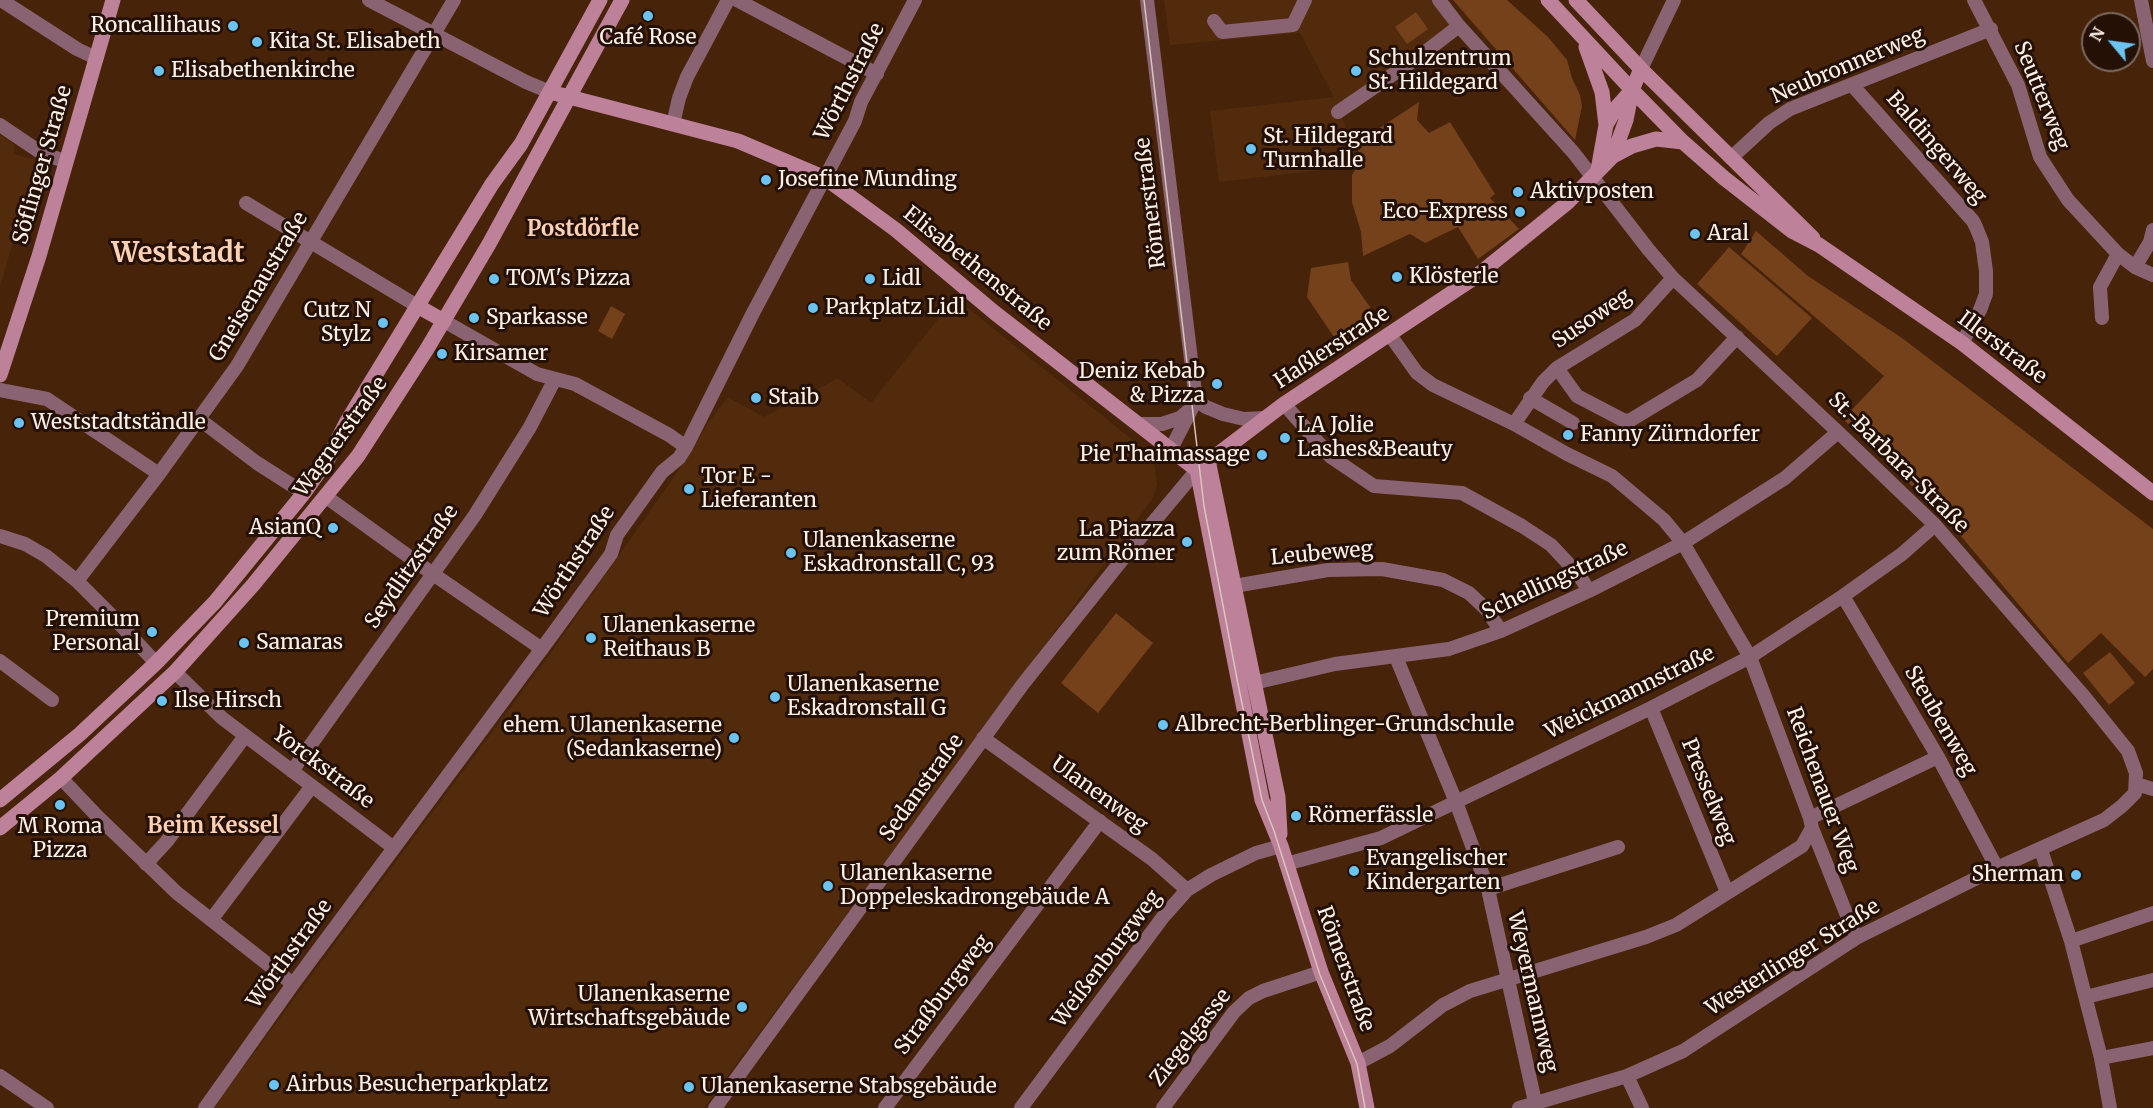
<!DOCTYPE html>
<html>
<head>
<meta charset="utf-8">
<style>
	body { margin:0 }
	#map { position:relative; width:2153px; height:1108px; overflow:hidden; background:#462309; font-family:Merriweather,serif }
	canvas { display:block }
	.north { position:absolute; left:2081px; top:12px; width:60px; height:60px; box-sizing:border-box; background:#241004; border:2px solid #7b6a60; border-radius:50%; rotate:299deg; font-size:16px; font-weight:700; line-height:24px; text-align:center; color:#fdf1ea }
	.north::after { content:''; display:block; margin:auto; width:21px; height:27px; background:#6bc3f2; clip-path:polygon(50% 0,100% 100%,50% 72%,0 100%) }
</style>
</head>
<body>
<div id="map">
<canvas width="2153" height="1108"></canvas>
<div class="north">N</div>
</div>
<script>
const c = document.querySelector('canvas').getContext('2d');
c.lineJoin = 'round';
function fillPath(path, color) { c.fillStyle = color; c.fill(path, 'evenodd'); }
const poly = rows => new Path2D(rows.map(r => 'M' + r).join(''));
function stroke(path, color, width, dash) { c.strokeStyle = color; c.lineWidth = width; c.lineCap = dash ? 'butt' : 'round'; c.setLineDash(dash || []); c.stroke(path); }
function drawText(font, color, halo, rows, align = 'center') {
  c.font = font + ' Merriweather,serif'; c.lineWidth = 6; c.setLineDash([]); c.textBaseline = 'middle'; c.strokeStyle = halo; c.fillStyle = color; for (const [text, x, y, turn = 0] of rows) {
    c.save(); c.translate(x, y); c.rotate((+turn || 0) * Math.PI / 180); c.textAlign = isNaN(turn) ? turn : align; if (halo) c.strokeText(text, 0, 0); c.fillText(text, 0, 0); c.restore();
  }
}
fillPath(poly([
	[1164,0,1435,0,1455,25,1340,113,1360,159,1348,167,1219,182,1210,111,1334,97,1300,33,1170,45],
	[0,135,14,144,14,154,37,160,0,287],
	[955,298,1153,456,1157,485,1153,498,704,1108,213,1108,550,654,692,451,708,423,728,397,764,417,838,378,871,403]
]), '#522b0d');
fillPath(poly([
	[1453,0,1507,0,1548,37,1567,60,1572,78,1580,95,1582,106,1575,140],
	[1416,12,1428,29,1407,44,1395,27],
	[1419,102,1417,120,1429,133,1450,122,1495,194,1490,198,1519,229,1478,259,1458,227,1425,243,1410,234,1363,256,1361,232,1352,202,1352,175,1362,158,1355,144],
	[1756,231,1808,276,1902,338,2153,529,2153,669,2145,677,2101,633,2068,663,1949,522,1843,419,1884,376,1741,254],
	[1729,247,1812,318,1777,356,1697,284],
	[1348,262,1351,280,1382,324,1342,349,1307,297,1311,268],
	[611,306,625,314,612,339,598,331],
	[1116,613,1153,643,1098,713,1061,683],
	[2110,652,2135,683,2109,705,2083,673]
]), '#75411b');
stroke(poly([
	[1,0,77,49,96,58],
	[369,0,526,82,550,92],
	[737,0,877,74],
	[1147,0,1196,400],
	[1439,0,1459,26,1573,152,1648,249,1673,278,1838,432,1935,525,2082,694,2128,751,2136,773,2135,793,2122,806,2104,820,1997,868,1858,937,1683,1051,1627,1076,1519,1108],
	[1974,0,2018,85,2040,157,2068,200,2118,254,2135,267,2153,275],
	[2141,0,2153,61],
	[1214,21,1222,32,1293,25,1305,0],
	[1641,69,1674,0],
	[1853,86,1973,221,1976,227,1982,242,1986,271,1986,294,1980,310,1962,343],
	[1338,112,1420,56,1459,26],
	[673,124,679,98,687,77,728,0],
	[0,125,43,154,65,161],
	[1731,158,1769,123,1790,109,1991,29],
	[246,203,419,307],
	[2135,267,2150,242,2153,230],
	[2102,318,2100,287,2118,254],
	[444,321,537,374,575,384,669,435,686,447],
	[1390,335,1417,373,1433,385,1514,424,1567,454,1612,476,1664,520,1683,543,1750,657,1810,818,1812,828,1852,928,1858,937],
	[1557,368,1577,396,1623,420,1629,421,1697,380,1737,337],
	[0,390,47,399,159,474],
	[1530,398,1573,423],
	[1196,400,1206,407,1223,414,1244,419,1265,418],
	[1284,404,1331,457,1374,486,1462,493,1522,526,1551,545,1579,575,1589,591],
	[199,419,257,463,304,493],
	[1140,424,1162,424,1180,418,1188,411],
	[1514,424,1543,382,1557,368,1635,320,1673,278],
	[1171,449,1196,400],
	[325,496,433,574,542,649],
	[0,536,25,544,46,556,77,581,116,620,156,663],
	[77,581,159,474,237,366,454,0],
	[1234,586,1328,570,1382,569,1443,580,1469,593,1486,609,1501,631],
	[1843,596,1938,757,1997,868],
	[1396,657,1456,802,1488,889,1535,1102],
	[0,661,52,700],
	[175,672,222,718,394,848],
	[1254,683,1335,664,1449,649,1501,631,1589,591,1683,543,1785,478,1838,432],
	[1651,708,1727,892],
	[983,738,1152,859,1187,890],
	[292,771,475,515,530,427,555,379],
	[61,778,97,816,177,893,293,984],
	[2136,784,2153,789],
	[1810,818,1938,757],
	[2041,850,2071,941,2101,1058,2110,1108],
	[146,864,167,841,245,736],
	[1286,864,1381,838,1651,708,1750,657,1843,596,1902,554,1935,525],
	[1488,889,1618,847],
	[211,920,312,786],
	[2071,941,2153,913],
	[2086,997,2153,980],
	[2101,1058,2153,1048],
	[1358,1063,1390,1046,1443,1005,1470,991,1646,937,1676,925,1802,846,1812,828],
	[0,1076,47,1108],
	[1627,1076,1642,1108],
	[205,1108,293,984,552,635,611,554,617,535,662,472,679,458,686,447,753,313,855,121,861,102,915,0],
	[715,1108,1023,684,1130,550,1197,470],
	[885,1108,1100,821],
	[1021,1108,1163,917,1187,890,1211,875,1256,853,1281,846],
	[1163,1108,1234,1012,1249,998,1263,991,1321,972]
]), '#8a6372', 14);
stroke(poly([
	[1548,0,1632,90,1683,142,1724,178,1792,231,1819,245,1962,343,2153,493],
	[1576,0,1641,69,1813,238],
	[1586,47,1602,92,1606,125],
	[550,92,738,141,825,178,896,230,995,313,1197,470,1262,800,1281,846,1321,972,1358,1063,1367,1108],
	[1613,156,1632,146,1656,139,1683,142],
	[1598,170,1606,125,1616,108,1632,90],
	[419,307,444,321],
	[0,375,39,256,113,0],
	[1208,460,1278,797,1280,834],
	[1197,470,1284,404,1474,278,1567,203,1613,156,1626,120,1632,90,1641,69],
	[0,800,80,734,156,663,215,602,304,493,328,459,346,423,492,184,521,144,600,0],
	[0,828,61,778,175,672,253,585,358,456,427,349,489,244,622,0]
]), '#bd8199', 15);
stroke(poly([
	[1144,0,1204,506,1238,684,1262,800,1274,831,1320,975,1357,1064,1365,1108]
]), '#d7c6bb', 1.5);
for (const [x, y, r, color] of [
	[648,16,6,"#6bc3f2"],
	[233,26,6,"#6bc3f2"],
	[257,42,6,"#6bc3f2"],
	[159,71,6,"#6bc3f2"],
	[1356,71,6,"#6bc3f2"],
	[1251,149,6,"#6bc3f2"],
	[766,180,6,"#6bc3f2"],
	[1518,192,6,"#6bc3f2"],
	[1520,212,6,"#6bc3f2"],
	[1695,234,6,"#6bc3f2"],
	[1397,277,6,"#6bc3f2"],
	[494,279,6,"#6bc3f2"],
	[870,279,6,"#6bc3f2"],
	[813,308,6,"#6bc3f2"],
	[474,318,6,"#6bc3f2"],
	[383,323,6,"#6bc3f2"],
	[442,354,6,"#6bc3f2"],
	[1217,384,6,"#6bc3f2"],
	[756,398,6,"#6bc3f2"],
	[19,423,6,"#6bc3f2"],
	[1568,435,6,"#6bc3f2"],
	[1285,438,6,"#6bc3f2"],
	[1262,455,6,"#6bc3f2"],
	[689,489,6,"#6bc3f2"],
	[333,528,6,"#6bc3f2"],
	[1187,542,6,"#6bc3f2"],
	[791,553,6,"#6bc3f2"],
	[152,632,6,"#6bc3f2"],
	[591,638,6,"#6bc3f2"],
	[244,643,6,"#6bc3f2"],
	[775,697,6,"#6bc3f2"],
	[162,701,6,"#6bc3f2"],
	[1163,725,6,"#6bc3f2"],
	[734,738,6,"#6bc3f2"],
	[60,805,6,"#6bc3f2"],
	[1296,816,6,"#6bc3f2"],
	[1354,871,6,"#6bc3f2"],
	[2076,875,6,"#6bc3f2"],
	[828,886,6,"#6bc3f2"],
	[742,1007,6,"#6bc3f2"],
	[274,1085,6,"#6bc3f2"],
	[689,1087,6,"#6bc3f2"]
]) { const dot = new Path2D(); dot.arc(x, y, r, 0, 2 * Math.PI); c.fillStyle = color; c.fill(dot); stroke(dot, '#241004', 2); }
drawText('21px', '#fdf1ea', '#241004', [
	["Roncallihaus",221,26,"right"],
	["Café Rose",648,38,"center"],
	["Kita St. Elisabeth",269,42],
	["Schulzentrum",1368,59],
	["St. Hildegard",1368,83],
	["Elisabethenkirche",171,71],
	["St. Hildegard",1263,137],
	["Turnhalle",1263,161],
	["Josefine Munding",778,180],
	["Aktivposten",1530,192],
	["Eco-Express",1508,212,"right"],
	["Aral",1707,234],
	["Klösterle",1409,277],
	["TOM's Pizza",506,279],
	["Lidl",882,279],
	["Parkplatz Lidl",825,308],
	["Cutz N",371,311,"right"],
	["Stylz",371,335,"right"],
	["Sparkasse",486,318],
	["Kirsamer",454,354],
	["Deniz Kebab",1205,372,"right"],
	["& Pizza",1205,396,"right"],
	["Staib",768,398],
	["Weststadtständle",31,423],
	["LA Jolie",1297,426],
	["Lashes&Beauty",1297,450],
	["Fanny Zürndorfer",1580,435],
	["Pie Thaimassage",1250,455,"right"],
	["Tor E -",701,477],
	["Lieferanten",701,501],
	["AsianQ",321,528,"right"],
	["La Piazza",1175,530,"right"],
	["zum Römer",1175,554,"right"],
	["Ulanenkaserne",803,541],
	["Eskadronstall C, 93",803,565],
	["Premium",140,620,"right"],
	["Personal",140,644,"right"],
	["Ulanenkaserne",603,626],
	["Reithaus B",603,650],
	["Samaras",256,643],
	["Ulanenkaserne",787,685],
	["Eskadronstall G",787,709],
	["Ilse Hirsch",174,701],
	["Albrecht-Berblinger-Grundschule",1175,725],
	["ehem. Ulanenkaserne",722,726,"right"],
	["(Sedankaserne)",722,750,"right"],
	["Römerfässle",1308,816],
	["M Roma",60,827,"center"],
	["Pizza",60,851,"center"],
	["Evangelischer",1366,859],
	["Kindergarten",1366,883],
	["Ulanenkaserne",840,874],
	["Doppeleskadrongebäude A",840,898],
	["Sherman",2064,875,"right"],
	["Ulanenkaserne",730,995,"right"],
	["Wirtschaftsgebäude",730,1019,"right"],
	["Airbus Besucherparkplatz",286,1085],
	["Ulanenkaserne Stabsgebäude",701,1087]
], 'left');
drawText('21px', '#fdf1ea', '#241004', [
	["Neubronnerweg",1848,66,-23],
	["Wörthstraße",850,82,-63],
	["Seutterweg",2041,96,68],
	["Baldingerweg",1936,148,49],
	["Söflinger Straße",43,165,-74],
	["Römerstraße",1151,203,-97],
	["Elisabethenstraße",977,269,39],
	["Gneisenaustraße",259,287,-59],
	["Susoweg",1592,319,-34],
	["Haßlerstraße",1332,348,-33],
	["Illerstraße",2002,348,37],
	["Wagnerstraße",341,437,-54],
	["St.-Barbara-Straße",1898,463,45],
	["Leubeweg",1322,554,-5],
	["Wörthstraße",575,562,-57],
	["Seydlitzstraße",412,567,-55],
	["Schellingstraße",1555,581,-25],
	["Weickmannstraße",1630,693,-26],
	["Steubenweg",1940,721,60],
	["Yorckstraße",323,768,37],
	["Sedanstraße",922,788,-54],
	["Reichenauer Weg",1822,790,70],
	["Presselweg",1708,792,68],
	["Ulanenweg",1099,795,36],
	["Wörthstraße",290,954,-54],
	["Westerlinger Straße",1793,958,-32],
	["Weißenburgweg",1107,959,-53],
	["Römerstraße",1345,969,70],
	["Weyermannweg",1532,992,77],
	["Straßburgweg",943,995,-53],
	["Ziegelgasse",1191,1038,-52]
]);
drawText('bold 22px', '#fed0b4', '#241004', [
	["Postdörfle",583,230],
	["Beim Kessel",213,827]
]);
drawText('bold 27px', '#fed0b4', '#241004', [
	["Weststadt",178,254]
]);
</script>
</body>
</html>
